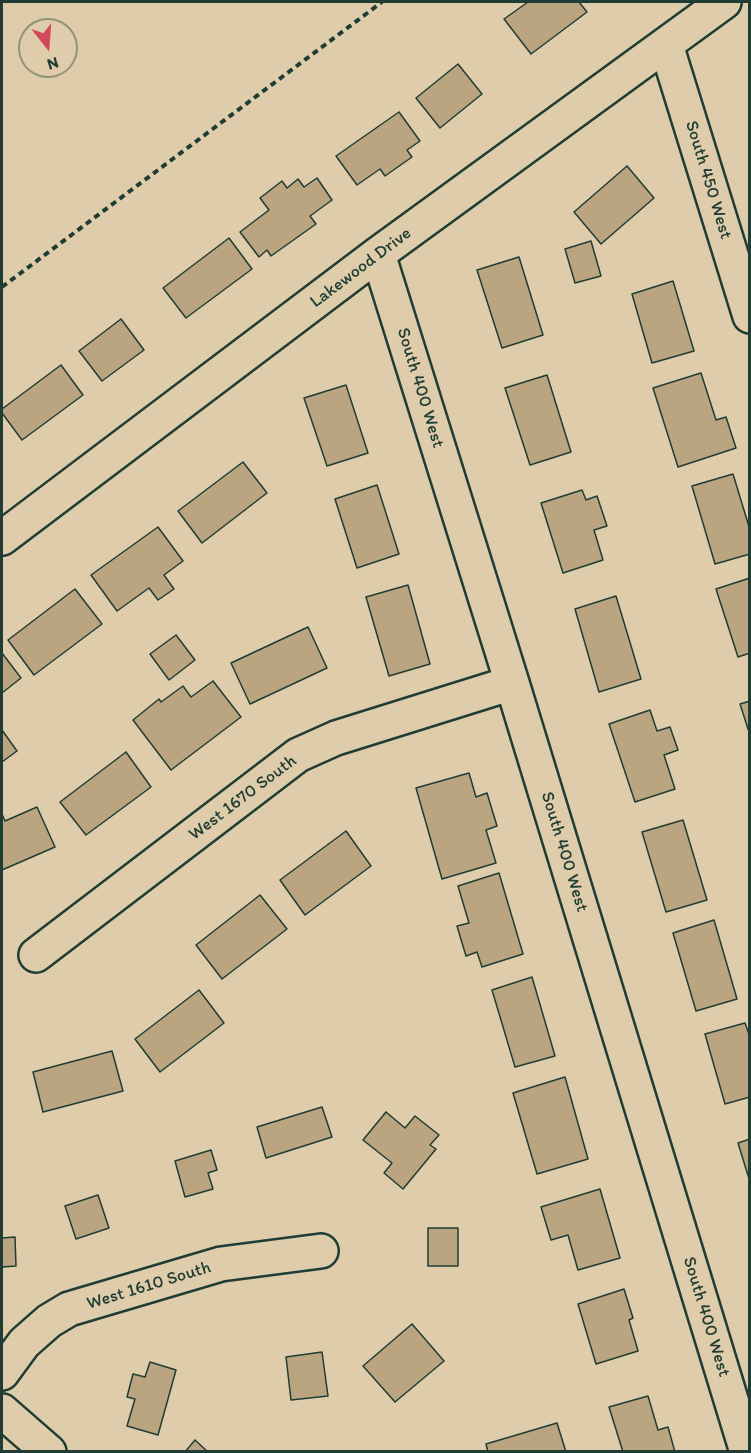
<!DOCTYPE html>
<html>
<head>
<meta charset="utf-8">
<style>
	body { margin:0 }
	#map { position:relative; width:751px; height:1453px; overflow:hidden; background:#dfccaa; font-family:Itim,sans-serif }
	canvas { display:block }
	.frame { position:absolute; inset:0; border:3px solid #1f3d34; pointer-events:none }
	.north { position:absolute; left:18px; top:18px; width:60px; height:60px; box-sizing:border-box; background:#dfccaa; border:2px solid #92937b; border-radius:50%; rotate:163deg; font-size:16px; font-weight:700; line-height:24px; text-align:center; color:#1f3d34 }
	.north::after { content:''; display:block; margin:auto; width:21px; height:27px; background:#d1495b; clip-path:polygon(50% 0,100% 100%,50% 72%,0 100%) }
</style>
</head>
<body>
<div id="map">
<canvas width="751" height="1453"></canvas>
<div class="frame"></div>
<div class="north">N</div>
</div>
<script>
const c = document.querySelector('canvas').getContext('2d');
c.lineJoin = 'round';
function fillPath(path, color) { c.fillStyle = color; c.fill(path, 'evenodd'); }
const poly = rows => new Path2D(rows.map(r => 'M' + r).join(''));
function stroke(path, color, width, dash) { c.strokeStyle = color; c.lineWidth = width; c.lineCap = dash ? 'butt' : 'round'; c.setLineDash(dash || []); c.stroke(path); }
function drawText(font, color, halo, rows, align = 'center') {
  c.font = font + ' Itim,sans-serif'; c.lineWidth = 5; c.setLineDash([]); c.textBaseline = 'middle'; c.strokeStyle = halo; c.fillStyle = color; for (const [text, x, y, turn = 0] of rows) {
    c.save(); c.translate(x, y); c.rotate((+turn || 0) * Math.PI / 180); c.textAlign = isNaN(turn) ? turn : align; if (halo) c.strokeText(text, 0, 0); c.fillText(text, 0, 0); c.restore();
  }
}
const building = poly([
	[528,2,579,2,587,12,531,54,504,19,528,2],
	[458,64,482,94,440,128,416,98,458,64],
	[399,112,420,141,407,150,412,157,385,176,380,169,357,185,336,156,399,112],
	[627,166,654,198,601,244,574,212,627,166],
	[317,178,332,200,310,216,316,224,271,256,267,250,259,257,240,232,269,210,260,198,282,181,287,188,298,179,304,187,317,178],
	[229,238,252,269,186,318,163,288,229,238],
	[591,241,601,276,575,283,565,249,591,241],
	[519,257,543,335,502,348,477,270,519,257],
	[673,281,694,351,652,363,632,294,673,281],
	[121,319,144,350,102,381,79,351,121,319],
	[61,365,83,395,22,440,2,413,2,409,61,365],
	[701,373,716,420,726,417,736,448,678,467,653,388,701,373],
	[547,375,571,452,530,465,505,388,547,375],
	[346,385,368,453,327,466,304,398,346,385],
	[243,462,267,493,202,543,178,511,243,462],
	[733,474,750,530,750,554,715,564,692,486,733,474],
	[377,485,399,554,357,568,335,499,377,485],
	[582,490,586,500,597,496,607,526,594,530,603,560,563,573,541,503,582,490],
	[158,527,183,561,164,575,174,589,158,600,149,588,117,611,91,575,158,527],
	[750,578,750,653,738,657,716,589,750,578],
	[408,585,430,664,389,676,366,597,408,585],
	[75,589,102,624,34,675,8,640,75,589],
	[616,596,641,679,599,692,575,609,616,596],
	[308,627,327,668,250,704,231,663,308,627],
	[176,635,195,660,169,680,150,654,176,635],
	[2,653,21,678,2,693,2,653],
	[213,681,241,717,171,770,133,720,159,699,161,702,183,686,191,697,213,681],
	[750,701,750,732,749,732,740,704,750,701],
	[650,710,657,731,670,727,678,750,664,755,675,789,635,802,609,724,650,710],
	[2,730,17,751,2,762,2,730],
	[126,752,151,787,86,835,60,802,126,752],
	[469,773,476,797,487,793,497,826,486,830,496,863,442,879,416,788,469,773],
	[37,807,55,847,2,870,2,814,5,821,37,807],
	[683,820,707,900,666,912,642,832,683,820],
	[346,831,371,866,305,915,280,880,346,831],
	[499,873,523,954,482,967,477,952,466,956,457,926,469,923,458,886,499,873],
	[260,895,287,929,222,979,196,945,260,895],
	[714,920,737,999,696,1011,673,933,714,920],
	[532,977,555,1056,515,1067,492,990,532,977],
	[199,990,224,1023,160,1072,135,1039,199,990],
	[745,1023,750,1037,750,1097,725,1104,705,1034,745,1023],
	[112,1051,123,1091,43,1112,33,1072,112,1051],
	[565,1077,588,1159,537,1174,513,1093,565,1077],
	[322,1107,332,1137,266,1158,257,1127,322,1107],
	[386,1112,405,1128,415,1116,439,1135,430,1145,436,1149,403,1189,384,1173,392,1163,363,1140,386,1112],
	[750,1139,750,1182,738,1143,750,1139],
	[211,1150,217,1170,208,1173,213,1189,185,1197,175,1161,211,1150],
	[600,1189,620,1258,578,1270,568,1235,551,1240,541,1207,600,1189],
	[98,1195,109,1228,76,1239,65,1206,98,1195],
	[428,1228,458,1228,458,1266,428,1266,428,1228],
	[15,1237,16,1266,2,1267,2,1238,15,1237],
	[624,1289,633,1318,629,1320,638,1351,596,1364,578,1304,624,1289],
	[412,1324,444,1361,395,1402,363,1366,412,1324],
	[322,1352,328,1396,291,1400,286,1357,322,1352],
	[150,1362,176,1370,158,1435,127,1426,135,1399,127,1397,133,1374,145,1377,150,1362],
	[648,1396,658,1430,668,1427,675,1452,623,1452,609,1407,648,1396],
	[557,1423,566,1452,488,1452,486,1444,557,1423],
	[195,1440,208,1452,185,1452,195,1440]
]);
fillPath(building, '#bba480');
stroke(building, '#1f3d34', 1.5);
const minor = poly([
	[666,45,750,316],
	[378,254,512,683,747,1452],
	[2,538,378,254,724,2],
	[36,955,298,755,336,738,512,683],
	[2,1373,24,1343,49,1321,69,1309,221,1264,321,1251],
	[2,1411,49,1452]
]);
stroke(minor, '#1f3d34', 38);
stroke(poly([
	[2,287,382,2]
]), '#1f3d34', 4, [6, 4.5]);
stroke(minor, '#dfccaa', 33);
drawText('18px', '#1f3d34', '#dfccaa', [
	["South 450 West",708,180,73],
	["Lakewood Drive",361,268,-37],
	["South 400 West",420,388,73],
	["West 1670 South",243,798,-37],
	["South 400 West",564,852,73],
	["West 1610 South",149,1286,-17],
	["South 400 West",706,1317,73]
]);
</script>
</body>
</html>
